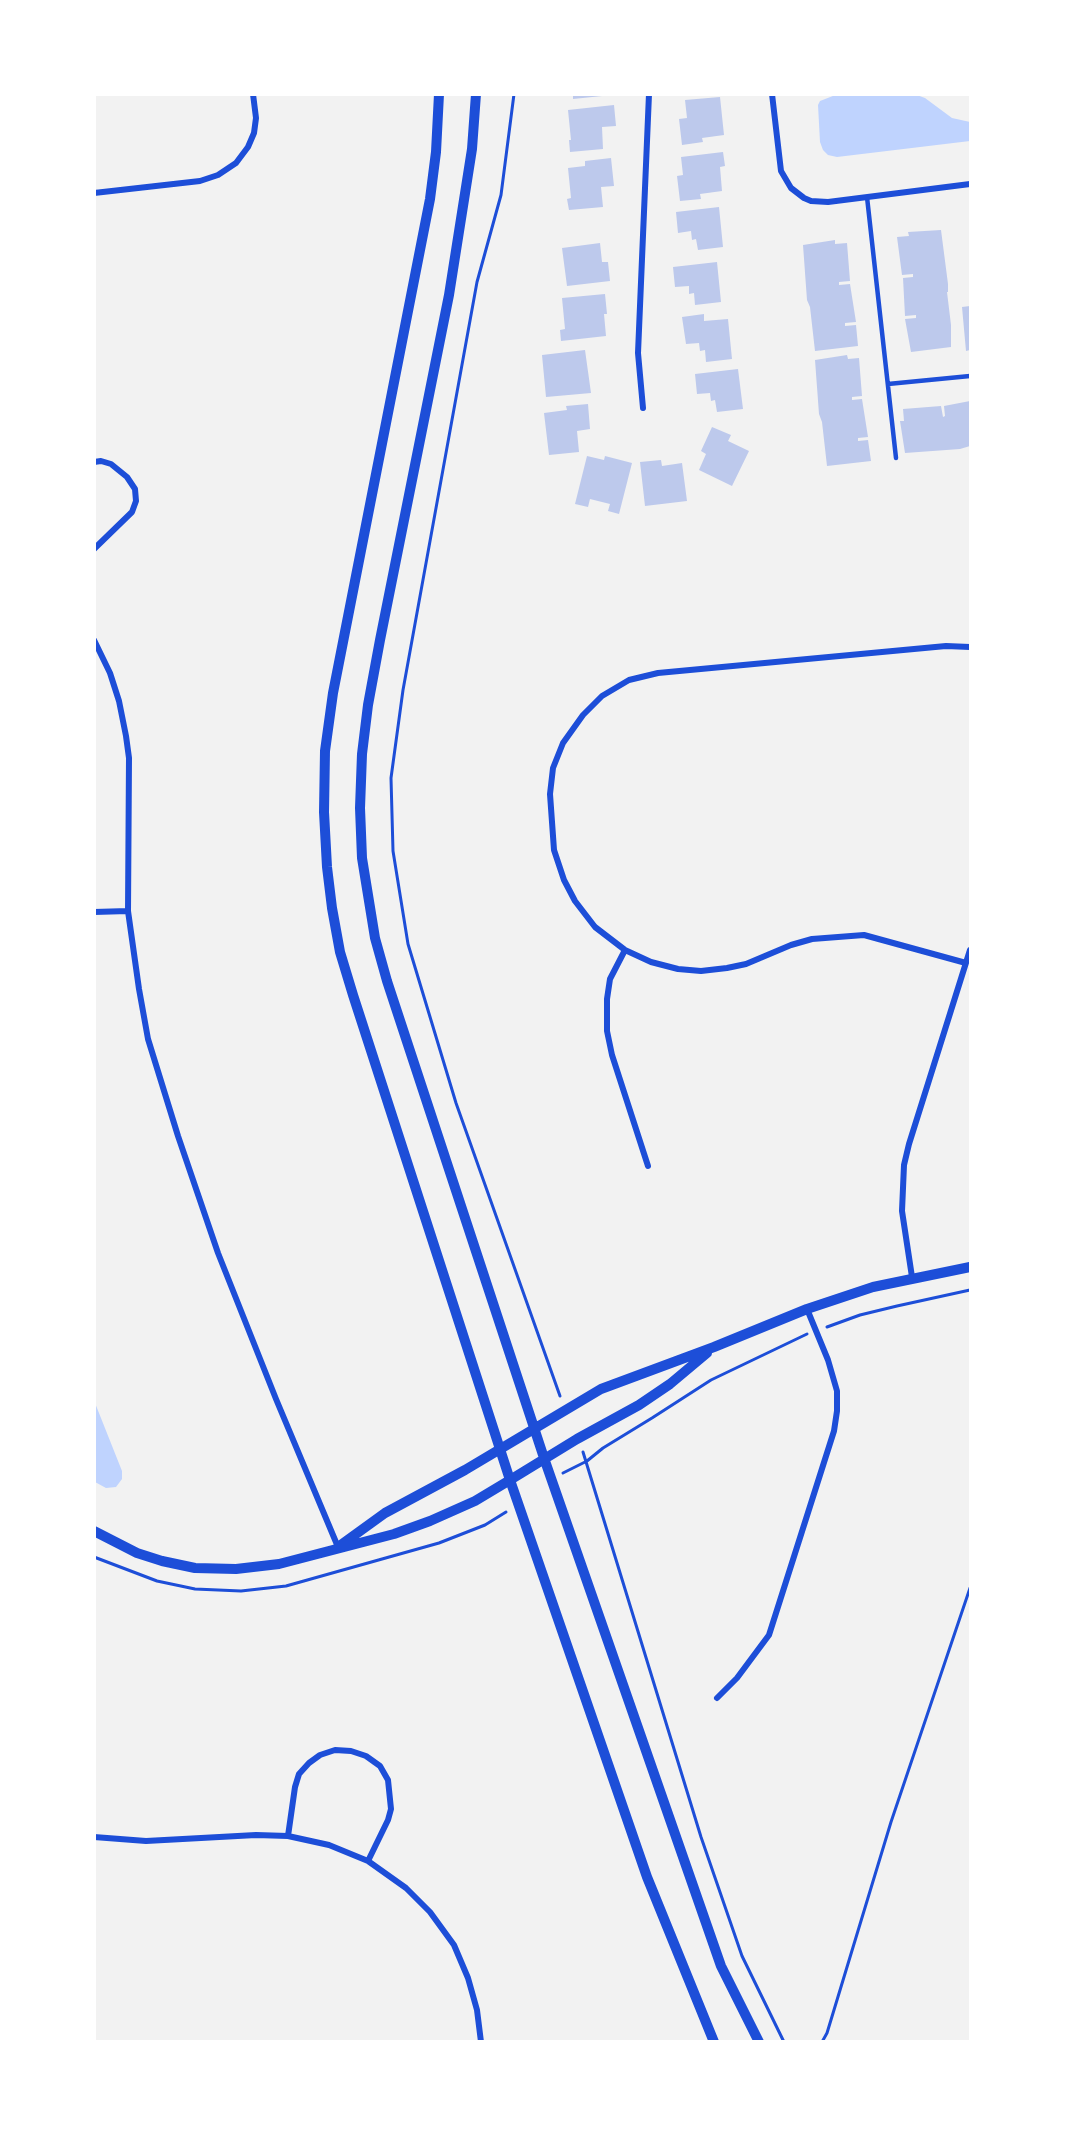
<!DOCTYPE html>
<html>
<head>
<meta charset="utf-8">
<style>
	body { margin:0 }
	#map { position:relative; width:1065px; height:2136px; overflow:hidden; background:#f2f2f2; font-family:"Fira Sans",sans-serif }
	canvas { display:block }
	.frame { position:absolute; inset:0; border:96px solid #fff; pointer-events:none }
</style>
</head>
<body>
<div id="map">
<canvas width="1065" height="2136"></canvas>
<div class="frame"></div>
</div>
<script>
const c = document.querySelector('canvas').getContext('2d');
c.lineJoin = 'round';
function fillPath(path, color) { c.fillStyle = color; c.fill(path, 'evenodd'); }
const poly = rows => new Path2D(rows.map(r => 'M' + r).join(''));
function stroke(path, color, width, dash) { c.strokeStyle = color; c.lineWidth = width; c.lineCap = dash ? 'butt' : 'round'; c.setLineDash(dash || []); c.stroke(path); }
fillPath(poly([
	[838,94,914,94,925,98,952,118,970,122,970,141,837,157,828,155,823,150,820,142,818,105,820,101],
	[95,1403,122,1471,122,1479,116,1487,106,1488,95,1482]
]), '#bfd3fe');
fillPath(poly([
	[573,94,602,94,602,96,573,99],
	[720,97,724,135,702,138,703,142,682,145,679,119,687,118,685,100],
	[614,105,616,126,602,127,603,149,570,152,569,140,571,140,568,110],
	[723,152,725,166,720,167,722,191,700,194,701,199,680,201,677,176,683,175,681,157],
	[611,158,614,186,601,187,603,207,569,210,567,199,571,198,568,168,585,166,585,161],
	[719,207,723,247,698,250,696,239,692,240,691,231,678,233,676,212],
	[941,230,948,284,948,292,947,292,951,325,951,347,911,352,905,319,916,318,916,315,905,316,903,278,913,277,913,274,902,275,897,237,909,236,908,232],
	[835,240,835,244,847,243,850,281,839,282,839,285,850,284,856,322,845,323,845,326,856,325,858,346,815,351,810,307,807,300,803,245],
	[600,243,602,262,608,262,610,281,567,286,562,248],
	[717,262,721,302,695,305,694,293,689,294,689,286,675,287,673,267],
	[605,294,607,314,604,314,606,336,561,341,560,330,565,329,562,298],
	[970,306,970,350,966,351,962,307],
	[704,314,704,321,728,319,732,359,706,362,705,350,700,351,699,343,686,344,682,317],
	[585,350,591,393,546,397,542,355],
	[847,355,848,359,859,358,862,396,852,397,852,400,862,399,868,437,858,438,858,441,868,440,871,461,827,466,822,422,819,414,815,360],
	[738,369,743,409,717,412,715,400,711,401,710,393,697,394,695,374],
	[970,401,970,446,960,449,905,453,900,421,904,421,903,409,941,406,943,417,945,416,944,406],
	[588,404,590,429,577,431,579,452,549,455,544,413,567,410,566,406],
	[712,427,731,435,728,441,749,451,732,486,699,470,706,454,701,451],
	[587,456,604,460,605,456,632,463,619,514,608,511,610,504,590,499,588,507,575,504],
	[661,460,662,466,682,463,687,501,645,506,640,462]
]), '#bdc9ec');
stroke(poly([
	[514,94,501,195,477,282,403,690,391,778,393,851,408,944,456,1103,560,1396],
	[827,1327,860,1315,897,1306,970,1290],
	[583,1452,701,1837,742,1956,784,2042],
	[563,1473,587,1461,603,1448,652,1418,711,1380,807,1334],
	[94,1557,157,1581,195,1589,241,1591,286,1586,439,1543,485,1525,506,1512],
	[822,2042,827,2033,891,1822,970,1588]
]), '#1d4ed8', 3);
stroke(poly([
	[867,197,896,458],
	[888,384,970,376]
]), '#1d4ed8', 4.5);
stroke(poly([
	[772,94,781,171,791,188,804,198,811,201,828,202,970,184],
	[94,193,200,181,218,175,236,163,248,147,254,133,256,118,253,94],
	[643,408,638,353,649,94],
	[94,462,101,461,111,464,127,477,135,489,136,501,132,512,94,549],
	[94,640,110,673,119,701,126,736,129,758,128,911,139,989,148,1039,178,1136,218,1253,276,1399,338,1547],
	[94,912,128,911],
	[625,950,610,979,607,999,607,1031,612,1055,648,1166],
	[966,963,864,935,812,939,791,945,746,964,727,968,701,971,678,969,651,962,625,950,595,927,575,901,564,880,554,850,550,794,553,768,563,743,583,715,602,696,629,680,658,673,946,646,970,647],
	[912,1277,902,1211,904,1165,909,1144,970,950],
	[717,1698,737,1678,769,1635,834,1431,837,1411,837,1391,828,1360,807,1309],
	[288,1836,295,1787,299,1774,309,1763,320,1755,335,1750,351,1751,366,1756,380,1766,388,1780,391,1809,388,1820,368,1861],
	[94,1837,146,1841,256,1835,288,1836,329,1845,368,1861,406,1888,430,1912,454,1945,468,1978,477,2010,481,2042]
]), '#1d4ed8', 6);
stroke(poly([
	[439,94,436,152,430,199,333,693,325,751,324,812,327,867,332,908,340,952,353,995,510,1480,647,1877,714,2042],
	[476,94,472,149,449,295,380,640,368,705,362,754,360,808,362,858,375,938,387,981,544,1458,721,1966,759,2042],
	[94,1531,137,1553,162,1561,195,1568,236,1569,279,1564,394,1534,430,1521,475,1501,510,1480,577,1439,639,1405,670,1384,707,1353],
	[338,1547,385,1513,465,1470,601,1389,714,1347,807,1309,873,1287,970,1267]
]), '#1d4ed8', 10);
</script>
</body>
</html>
